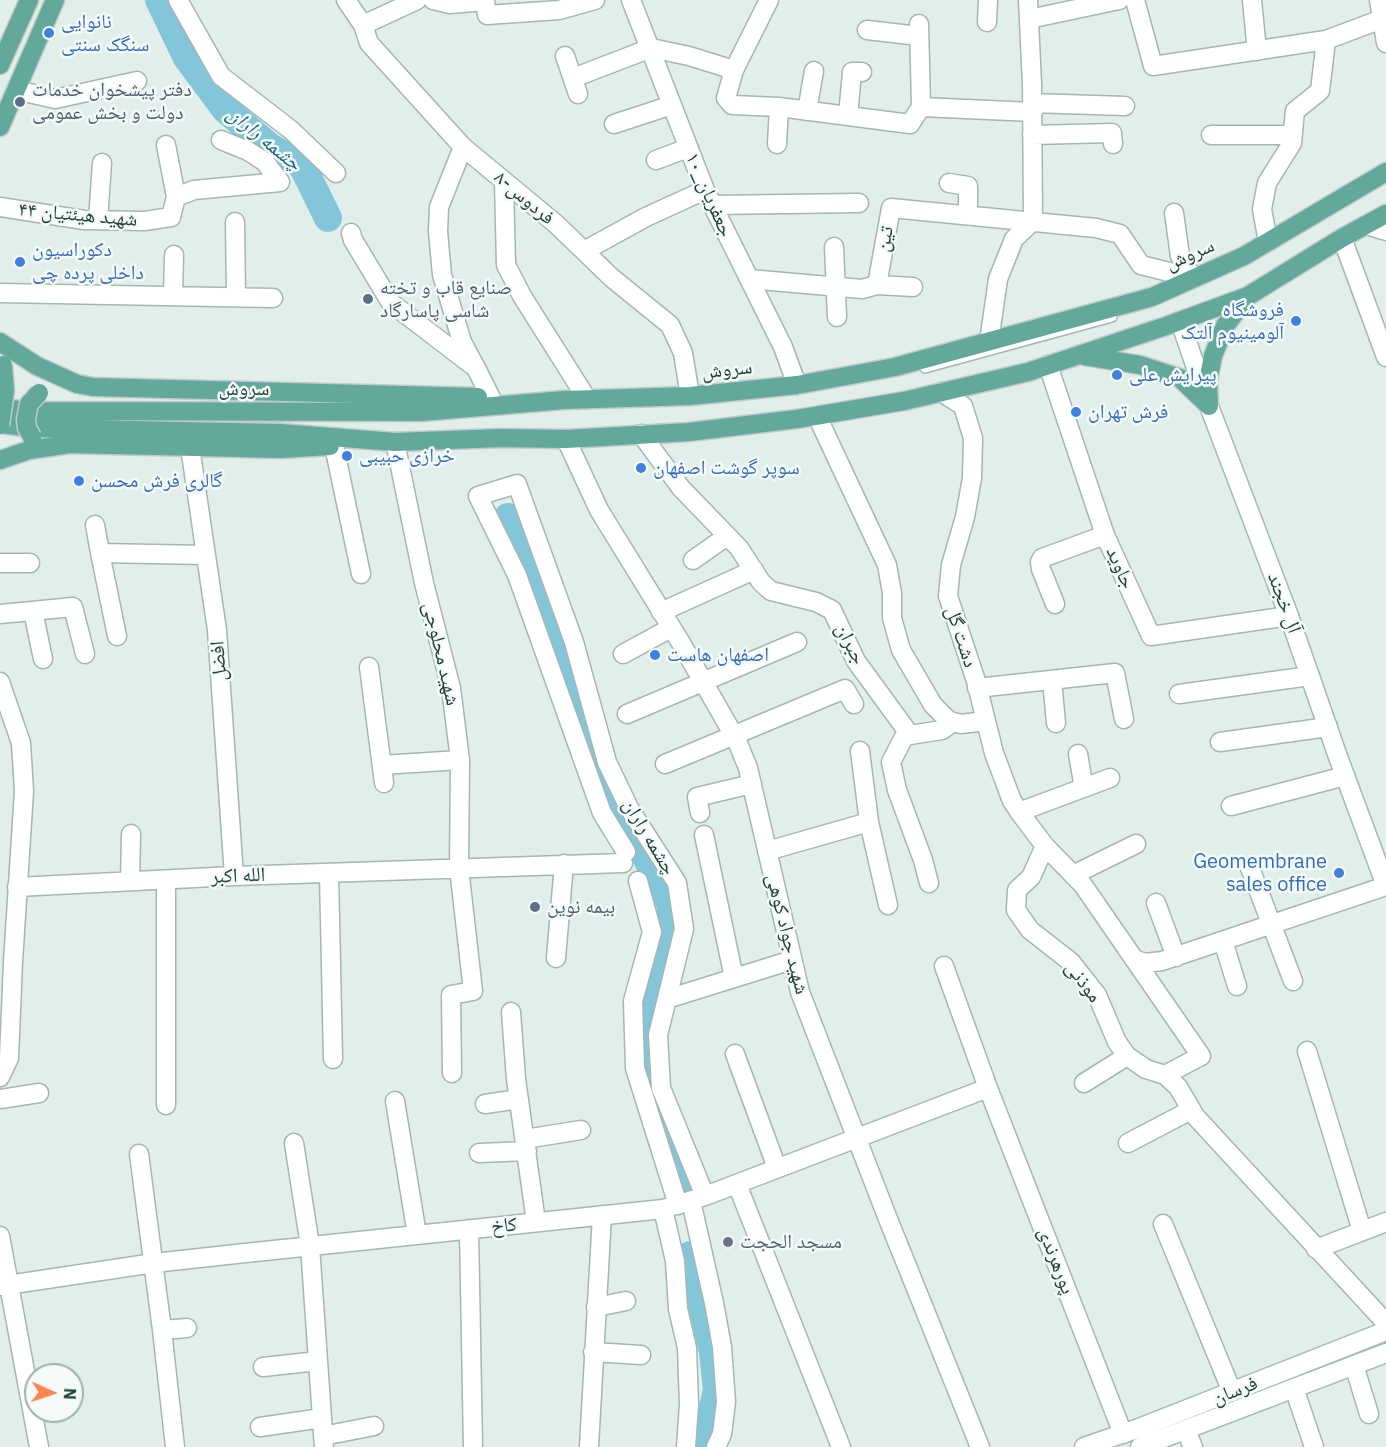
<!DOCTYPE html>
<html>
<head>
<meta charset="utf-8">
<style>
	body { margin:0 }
	#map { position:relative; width:1386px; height:1447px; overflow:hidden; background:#e2eeea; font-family:"IBM Plex Sans",sans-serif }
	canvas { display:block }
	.north { position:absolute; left:24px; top:1363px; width:60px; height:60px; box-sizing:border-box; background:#f3faf7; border:2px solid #9fb0ac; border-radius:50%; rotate:93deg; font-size:16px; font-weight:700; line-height:24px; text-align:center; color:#20413b }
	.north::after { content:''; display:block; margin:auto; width:21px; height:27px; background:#ff874f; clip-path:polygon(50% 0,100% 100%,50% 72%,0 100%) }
</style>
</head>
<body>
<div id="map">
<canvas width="1386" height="1447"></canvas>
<div class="north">N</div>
</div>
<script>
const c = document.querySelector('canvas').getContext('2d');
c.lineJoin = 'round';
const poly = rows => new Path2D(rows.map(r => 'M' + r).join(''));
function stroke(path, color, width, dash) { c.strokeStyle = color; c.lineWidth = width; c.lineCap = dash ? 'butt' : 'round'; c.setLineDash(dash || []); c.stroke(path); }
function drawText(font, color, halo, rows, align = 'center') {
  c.font = font + ' "IBM Plex Sans","Noto Naskh Arabic",sans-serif'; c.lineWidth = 5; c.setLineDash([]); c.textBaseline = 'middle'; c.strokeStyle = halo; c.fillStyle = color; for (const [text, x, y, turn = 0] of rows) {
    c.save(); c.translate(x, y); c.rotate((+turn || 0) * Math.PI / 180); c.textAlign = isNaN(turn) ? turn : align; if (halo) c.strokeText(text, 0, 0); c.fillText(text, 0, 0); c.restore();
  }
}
stroke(poly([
	[159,0,187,58,225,109,270,147,302,165,328,218],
	[508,517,551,622,596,764,622,819,645,855,672,907,661,951,646,991,641,1019,643,1061,680,1184],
	[690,1255,713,1352,717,1390,704,1447]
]), '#84c6d9', 28);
const lane = poly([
	[925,368,1112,317]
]);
const street = poly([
	[178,0,221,76,291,130,336,173],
	[346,0,363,25,369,43,463,147,556,224,612,278,670,325,683,353,690,396],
	[433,0,450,4,485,1,487,15,559,10,595,0],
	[631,0,705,190,783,347,797,385],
	[769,0,734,70,726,98,732,105,779,107,910,124,921,107,1033,112],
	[1028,0,1032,84,1033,221],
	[1135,0,1153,66,1326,40,1382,19],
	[1252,0,1257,51],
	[1379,0,1386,43],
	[1029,19,1119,0],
	[987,22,988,0],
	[919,24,921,107],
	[363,25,417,0],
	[867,30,919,36],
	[565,56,578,94],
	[573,78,651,48,689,56,734,70],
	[16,90,55,99,137,81],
	[1032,103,1125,106],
	[807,111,814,71],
	[848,116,852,72,862,72],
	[614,124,672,105],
	[1032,135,1112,133,1113,144],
	[1211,135,1293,135],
	[777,144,779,107],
	[166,145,176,197],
	[463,147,439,207,438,232,442,275,462,342,476,368],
	[656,160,688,148],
	[504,182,506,265,522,296,587,399],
	[949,183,968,186,968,214],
	[712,205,859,203],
	[0,207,84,220,145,221,171,217,176,197,194,190,280,182,265,162,248,151,221,140],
	[1174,213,1180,256,1193,278],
	[98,220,102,163],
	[235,222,236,297],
	[1366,225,1386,231],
	[351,233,353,240,391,303,476,368,491,398],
	[1342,238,1386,357],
	[1268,242,1262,209,1267,183,1292,143,1295,111,1320,91,1326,40],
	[834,247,837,317],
	[584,251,646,217,705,190],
	[749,279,862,289,877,285,891,208,1096,228,1120,234,1141,265,1193,278],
	[877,285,913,287],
	[0,293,273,298],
	[173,296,174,255],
	[989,342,998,279,1014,239,1033,221],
	[1048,365,1105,535,1151,636,1289,616],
	[941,392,963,406,973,438,972,478,965,517,951,565,948,596,976,681,994,753,1012,801,1023,817,1045,846,1083,885,1201,1056,1165,1075],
	[817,416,887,565,892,593,892,618,901,650,933,705,948,720,953,722],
	[641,434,681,488,739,548,761,582,771,591,816,602,832,610,856,661,910,735,904,737,891,762,897,790,923,860,929,883],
	[566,439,599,510,681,643,737,741,748,768,800,992,888,1219,980,1447],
	[395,442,424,583,451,688,460,760,459,868,473,991,451,995,452,1073],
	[334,446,361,574],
	[190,447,217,630,234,876],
	[95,525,100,553],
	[693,560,727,536],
	[0,563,30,563],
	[1055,604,1041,569,1040,562,1042,558,1105,535],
	[33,611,43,659],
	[661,612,754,570],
	[0,614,73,607,85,654],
	[117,636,100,553,206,555],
	[623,654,671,628],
	[369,667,384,783],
	[1052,680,1056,723],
	[0,682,21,743,24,791,13,962,9,1058,0,1077],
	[977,688,1115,673,1124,719],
	[1179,694,1310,676],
	[627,714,797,642],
	[910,735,942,730,953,722,961,724,985,721],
	[1220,742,1328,727],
	[860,751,869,822,888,905],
	[1078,754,1084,788],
	[665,764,845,689,854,704],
	[382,765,460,760],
	[1231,806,1345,776],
	[1019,812,1110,778],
	[700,813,697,797,752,784],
	[704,835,734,978],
	[1045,846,1031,877,1017,890,1016,910,1030,930,1071,962,1097,995,1117,1042,1127,1056,1146,1069,1165,1075,1178,1087,1195,1116,1386,1323],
	[767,851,869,822],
	[626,852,602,813,517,575,478,496,517,484,574,642,607,762,629,808,677,883,684,929,658,1035,661,1088,705,1196],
	[1250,868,1293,981],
	[329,873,333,1059],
	[1073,875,1136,844],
	[166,880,166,1105],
	[130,881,131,834],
	[638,881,652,932,633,1001,635,1068,678,1205],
	[17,887,234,876,623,863],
	[1156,903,1176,957],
	[1223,941,1237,986],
	[556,958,564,864],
	[1134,959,1145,963,1162,961,1386,886],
	[944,966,988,1088,1123,1434],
	[667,999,792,960],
	[511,1012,516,1079,536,1222],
	[1307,1051,1362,1231],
	[735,1054,777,1168],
	[1084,1083,1127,1056],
	[0,1099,39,1093],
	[395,1101,417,1235],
	[485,1104,519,1099],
	[525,1139,581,1130],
	[294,1143,310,1246,324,1447],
	[1128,1143,1191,1110],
	[479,1153,527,1151],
	[139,1154,162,1330,175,1447],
	[737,1184,841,1447],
	[691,1201,714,1303,722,1347,726,1402,722,1434,716,1447],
	[663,1209,675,1261,678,1309,687,1348,689,1404,686,1447],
	[1163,1224,1232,1392],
	[469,1229,473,1447],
	[0,1236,39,1447],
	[1316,1249,1386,1222],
	[0,1286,154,1263,236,1254,663,1209,705,1196,988,1088],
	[596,1307,626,1301],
	[162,1330,187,1328],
	[593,1352,641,1355],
	[1354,1365,1369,1414],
	[263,1367,318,1361],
	[1294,1388,1314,1447],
	[260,1427,322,1418],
	[1186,1430,1193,1447],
	[323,1436,374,1426],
	[589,1447,602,1215]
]);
const secondary = poly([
	[1180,321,1209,406,1289,616,1337,754,1386,886],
	[1084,1447,1139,1428,1386,1331],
	[1140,1447,1386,1353]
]);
const primary = poly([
	[0,65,29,0],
	[0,127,55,0],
	[0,342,37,366,77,384,93,387,478,397],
	[1084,356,1140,365,1180,378,1209,406],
	[1209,406,1208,381,1213,356,1225,326,1248,296],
	[0,408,30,411,421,412,564,400,690,396,797,385,895,367,1152,297,1244,256,1386,172],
	[0,424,33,428,280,433,395,442,501,438,566,439,689,432,797,419,904,401,1028,372,1166,326,1248,296,1342,238,1386,214],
	[0,460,29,450,70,444,281,449,330,446]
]);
stroke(lane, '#a4b7b2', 12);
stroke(street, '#a4b7b2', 21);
stroke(secondary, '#9fbbb3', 21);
stroke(primary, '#c1cac8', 21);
stroke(lane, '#fff', 9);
stroke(street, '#fff', 18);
stroke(secondary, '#fff', 18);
stroke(primary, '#62a99b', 18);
const primaryBridge = poly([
	[0,425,5,391,3,365],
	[32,437,27,428,26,419,29,404,39,393]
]);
stroke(primaryBridge, '#c1cac8', 21, []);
stroke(primaryBridge, '#62a99b', 18);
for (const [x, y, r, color] of [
	[49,33,6,"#3f7fe0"],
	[20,102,6,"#5c6f8a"],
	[20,262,6,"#3f7fe0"],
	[368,299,6,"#5c6f8a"],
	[1296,321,6,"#3f7fe0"],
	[1117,375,6,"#3f7fe0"],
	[1076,412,6,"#3f7fe0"],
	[347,456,6,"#3f7fe0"],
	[641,468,6,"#3f7fe0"],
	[79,481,6,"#3f7fe0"],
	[655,655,6,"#3f7fe0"],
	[1339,873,6,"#3f7fe0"],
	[535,907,6,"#5c6f8a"],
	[728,1242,6,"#6b7280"]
]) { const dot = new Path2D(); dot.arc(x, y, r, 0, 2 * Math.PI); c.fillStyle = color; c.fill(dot); stroke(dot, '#f3faf7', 2); }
drawText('20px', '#366cbe', '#f3faf7', [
	["نانوایی",61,22],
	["سنگک سنتی",61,45],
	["دکوراسیون",32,250],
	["داخلی پرده چی",32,273],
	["فروشگاه",1284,310,"right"],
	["آلومینیوم آلتک",1284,333,"right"],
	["پیرایش علی",1129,375],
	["فرش تهران",1088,412],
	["خرازی حبیبی",359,456],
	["سوپر گوشت اصفهان",653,468],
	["گالری فرش محسن",91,481],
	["اصفهان هاست",667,655],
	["Geomembrane",1327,862,"right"],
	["sales office",1327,885,"right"]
], 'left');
drawText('20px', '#4e5e75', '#f3faf7', [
	["دفتر پیشخوان خدمات",32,90],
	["دولت و بخش عمومی",32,113],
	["صنایع قاب و تخته",380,288],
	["شاسی پاسارگاد",380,311],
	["بیمه نوین",547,907]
], 'left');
drawText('20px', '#20413b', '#f3faf7', [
	["۱۰_جعفریان",709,195,66],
	["۸-فردوس",524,198,40],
	["شهید هیئتیان ۴۴",78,215,5],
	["تین",885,239,-79],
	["سروش",1190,255,-24],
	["سروش",727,370,-6],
	["سروش",244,389],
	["جاوید",1120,568,66],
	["آل خجند",1284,603,70],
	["دشت گل",961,637,72],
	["جبران",850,644,63],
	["شهید محلوجی",441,654,77],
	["افضل",219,661,-94],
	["چشمه راران",649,837,59],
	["الله اکبر",238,876,-2],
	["شهید جواد کوهی",787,934,76],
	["موذنی",1083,982,53],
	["کاخ",504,1226,-6],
	["پورهرندی",1056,1261,69],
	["فرسان",1235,1391,-21]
]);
drawText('20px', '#5b616d', '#f3faf7', [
	["مسجد الحجت",740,1242]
], 'left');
drawText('italic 21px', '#136985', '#f3faf7', [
	["چشمه راران",264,139,39]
]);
</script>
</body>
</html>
